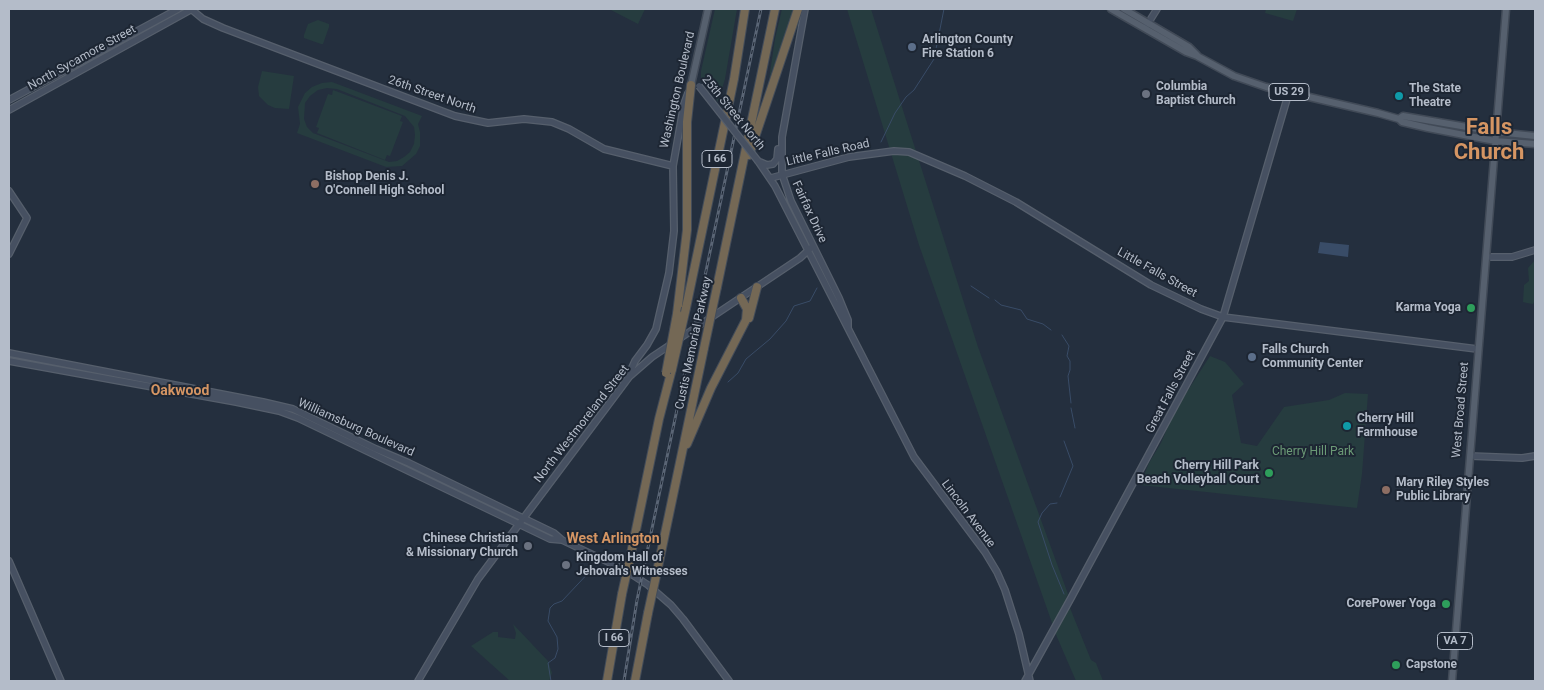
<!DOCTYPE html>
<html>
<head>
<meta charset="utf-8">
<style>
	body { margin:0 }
	#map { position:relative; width:1544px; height:690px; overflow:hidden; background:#242f3e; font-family:Roboto,sans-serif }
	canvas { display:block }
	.frame { position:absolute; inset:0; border:10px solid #b4bcc9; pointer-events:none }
</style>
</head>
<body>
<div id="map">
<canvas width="1544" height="690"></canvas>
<div class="frame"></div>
</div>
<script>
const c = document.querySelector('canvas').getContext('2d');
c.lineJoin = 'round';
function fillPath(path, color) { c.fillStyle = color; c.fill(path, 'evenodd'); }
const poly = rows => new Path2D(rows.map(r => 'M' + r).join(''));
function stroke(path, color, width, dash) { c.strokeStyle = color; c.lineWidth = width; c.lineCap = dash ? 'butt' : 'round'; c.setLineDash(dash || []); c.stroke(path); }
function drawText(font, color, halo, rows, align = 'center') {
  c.font = font + ' Roboto,sans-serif'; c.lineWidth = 4; c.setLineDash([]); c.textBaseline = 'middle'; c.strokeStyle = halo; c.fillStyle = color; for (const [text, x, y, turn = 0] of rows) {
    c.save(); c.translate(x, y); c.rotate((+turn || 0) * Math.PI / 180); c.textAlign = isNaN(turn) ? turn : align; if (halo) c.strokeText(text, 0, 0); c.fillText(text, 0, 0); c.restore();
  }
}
fillPath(poly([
	[609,9,645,9,638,24],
	[715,9,737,9,725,79,718,102,701,78,701,71],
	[782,9,793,9,788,28,769,79,775,39],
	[847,9,871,9,978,347,1068,594,1066,598,1091,660,1096,663,1103,681,1076,681,1057,637,919,245],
	[1266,9,1297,9,1293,21,1265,13],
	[318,20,329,24,329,27,323,44,321,44,304,38,304,35,308,24],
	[262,71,294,76,289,109,275,108,268,105,259,96,258,87],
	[332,82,422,116,418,124,420,132,420,146,416,154,402,166,386,167,297,133,300,124,298,107,305,93,312,87,322,83],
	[327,88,337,89,405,116,414,127,415,135,414,144,410,152,404,157,397,161,389,162,313,133,307,127,304,119,305,103,310,96,318,90],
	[333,90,402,116,400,121,403,122,390,156,387,155,385,160,317,133,319,128,316,127,328,94,332,95],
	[1535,260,1535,300,1533,304,1527,303,1523,302,1524,285,1529,281,1528,268],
	[1210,356,1225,362,1244,384,1232,395,1241,443,1257,446,1284,407,1329,400,1345,393,1368,394,1362,474,1357,508,1140,485,1149,463,1161,443,1174,412],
	[513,624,548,661,552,673,549,681,510,681,471,646,493,632,498,632,498,637,515,639,516,633]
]), '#263c3f');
fillPath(poly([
	[1320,242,1349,245,1348,257,1318,253]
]), '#394c67');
stroke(poly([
	[881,142,895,113,906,97,914,90,934,59,944,9],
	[971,286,989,298],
	[995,300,1001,305,1021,310,1027,319,1043,324,1051,330],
	[1062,335,1069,346,1067,356,1070,361,1070,370,1068,376,1071,403],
	[728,382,738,373,746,359,770,339,786,321,794,306,810,301,817,288],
	[1071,408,1075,428],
	[1060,497,1073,466,1064,441],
	[1057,503,1050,504,1042,513,1038,522,1052,565,1064,594],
	[551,681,548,663,555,658,558,649,557,637,548,621,550,608,554,604,562,601,594,567]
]), '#394c67', 1);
const secondary = poly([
	[191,9,203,19,223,28,455,116,488,123,524,119,552,122,569,129,604,149,673,166],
	[805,9,782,137,782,174,791,201,839,298,848,320,848,328],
	[1147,25,1157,9],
	[9,100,178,9],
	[9,110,192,9],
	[758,161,775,186,914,457,985,552,997,572,1005,590,1019,634,1030,681],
	[760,162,767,165,773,164,777,159,778,149],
	[771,178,849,157,894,151,909,152,965,176,1016,202,1151,285,1201,309,1223,317,1477,349],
	[9,191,27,218,9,254],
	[1487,257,1512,257,1535,250],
	[9,353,263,402,293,409,376,449,409,463,554,533,562,540],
	[9,361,236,402,279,411,298,418,550,539,562,540,625,570,648,585,671,605,683,619,729,681],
	[630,372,635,361,647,345,656,329,669,273,674,231,673,166,684,104,688,93],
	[1470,456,1522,458,1535,456],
	[9,561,61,681],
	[418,681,478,579,629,377,652,357,800,258,813,246],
	[1025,681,1071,598,1223,317,1289,92]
]);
const primary = poly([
	[1111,9,1186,52,1197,56,1234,76,1266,87,1378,113,1399,119,1402,122,1428,128,1495,141,1535,144],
	[1124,9,1189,47,1197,55],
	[691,85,708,9],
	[1399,119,1403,116,1496,132,1535,136],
	[1452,681,1506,9]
]);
const highway = poly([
	[749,155,798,9],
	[717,287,775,9],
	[686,308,734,79,745,9],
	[677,314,687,230,687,122,691,85],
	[749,318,757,287],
	[687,444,711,388,746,320,747,309,741,298],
	[632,549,659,419,672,369],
	[658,567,704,348],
	[607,681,622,594],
	[635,681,648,613]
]);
stroke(secondary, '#565f6c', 8);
stroke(primary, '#414a57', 9);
stroke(highway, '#434c59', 10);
stroke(secondary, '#465061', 5.5);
stroke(primary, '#56606e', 6);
stroke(highway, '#746855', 8);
const rail = poly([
	[624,681,637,600,761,9]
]);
stroke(rail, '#5a6575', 3);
stroke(rail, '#1d2633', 1, [4]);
const secondaryBridge = poly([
	[699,86,758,161]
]);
const highwayBridge = poly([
	[704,348,717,287],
	[672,369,686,308],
	[666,373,677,314],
	[622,594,632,549],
	[648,613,658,567]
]);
stroke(secondaryBridge, '#565f6c', 8, []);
stroke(highwayBridge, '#434c59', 10, []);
stroke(secondaryBridge, '#465061', 5.5);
stroke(highwayBridge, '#746855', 8);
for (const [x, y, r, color] of [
	[912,47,5,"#5c6f8a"],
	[1146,94,5,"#6b7280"],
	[1399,96,5,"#0f9aa8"],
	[315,184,5,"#8d6e63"],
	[1471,308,5,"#2e9e5b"],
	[1252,357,5,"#5c6f8a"],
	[1347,426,5,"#0f9aa8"],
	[1269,473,5,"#2e9e5b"],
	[1386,490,5,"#8d6e63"],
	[528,546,5,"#6b7280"],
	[566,565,5,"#6b7280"],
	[1446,604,5,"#2e9e5b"],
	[1396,665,5,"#2e9e5b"]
]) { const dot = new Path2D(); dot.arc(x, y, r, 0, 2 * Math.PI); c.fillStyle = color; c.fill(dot); stroke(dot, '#1d2633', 2); }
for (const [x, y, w] of [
	[1289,92,40],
	[717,159,30],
	[614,638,30],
	[1455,641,35]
]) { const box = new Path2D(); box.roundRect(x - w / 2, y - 8.5, w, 17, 4); c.fillStyle = '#1d2633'; c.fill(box); stroke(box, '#b4bcc9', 1); }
drawText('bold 11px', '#b4bcc9', null, [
	["US 29",1289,92],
	["I 66",717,159],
	["I 66",614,638],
	["VA 7",1455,641]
]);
drawText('bold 12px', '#b4bcc9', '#1d2633', [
	["Arlington County",922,40],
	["Fire Station 6",922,54],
	["Columbia",1156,87],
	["Baptist Church",1156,101],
	["The State",1409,89],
	["Theatre",1409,103],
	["Bishop Denis J.",325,177],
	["O'Connell High School",325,191],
	["Karma Yoga",1461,308,"right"],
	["Falls Church",1262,350],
	["Community Center",1262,364],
	["Cherry Hill",1357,419],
	["Farmhouse",1357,433],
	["Cherry Hill Park",1259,466,"right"],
	["Beach Volleyball Court",1259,480,"right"],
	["Mary Riley Styles",1396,483],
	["Public Library",1396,497],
	["Chinese Christian",518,539,"right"],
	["& Missionary Church",518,553,"right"],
	["Kingdom Hall of",576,558],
	["Jehovah's Witnesses",576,572],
	["CorePower Yoga",1436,604,"right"],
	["Capstone",1406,665]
], 'left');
drawText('12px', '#b4bcc9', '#1d2633', [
	["North Sycamore Street",82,58,-29],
	["Washington Boulevard",678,90,-77],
	["26th Street North",432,95,19],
	["25th Street North",733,113,51],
	["Little Falls Road",828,153,-13],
	["Fairfax Drive",809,212,65],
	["Little Falls Street",1157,273,29],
	["Custis Memorial Parkway",694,343,-78],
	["Great Falls Street",1171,392,-62],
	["West Broad Street",1461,410,-85],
	["North Westmoreland Street",582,424,-52],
	["Williamsburg Boulevard",356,428,24],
	["Lincoln Avenue",968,514,53]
]);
drawText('12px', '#6b9a76', '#1d2633', [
	["Cherry Hill Park",1313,452]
]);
drawText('bold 14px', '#d59563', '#1d2633', [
	["Oakwood",180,391],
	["West Arlington",613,539]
]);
drawText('bold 22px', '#d59563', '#1d2633', [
	["Falls",1489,128],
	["Church",1489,153]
]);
</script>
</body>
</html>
